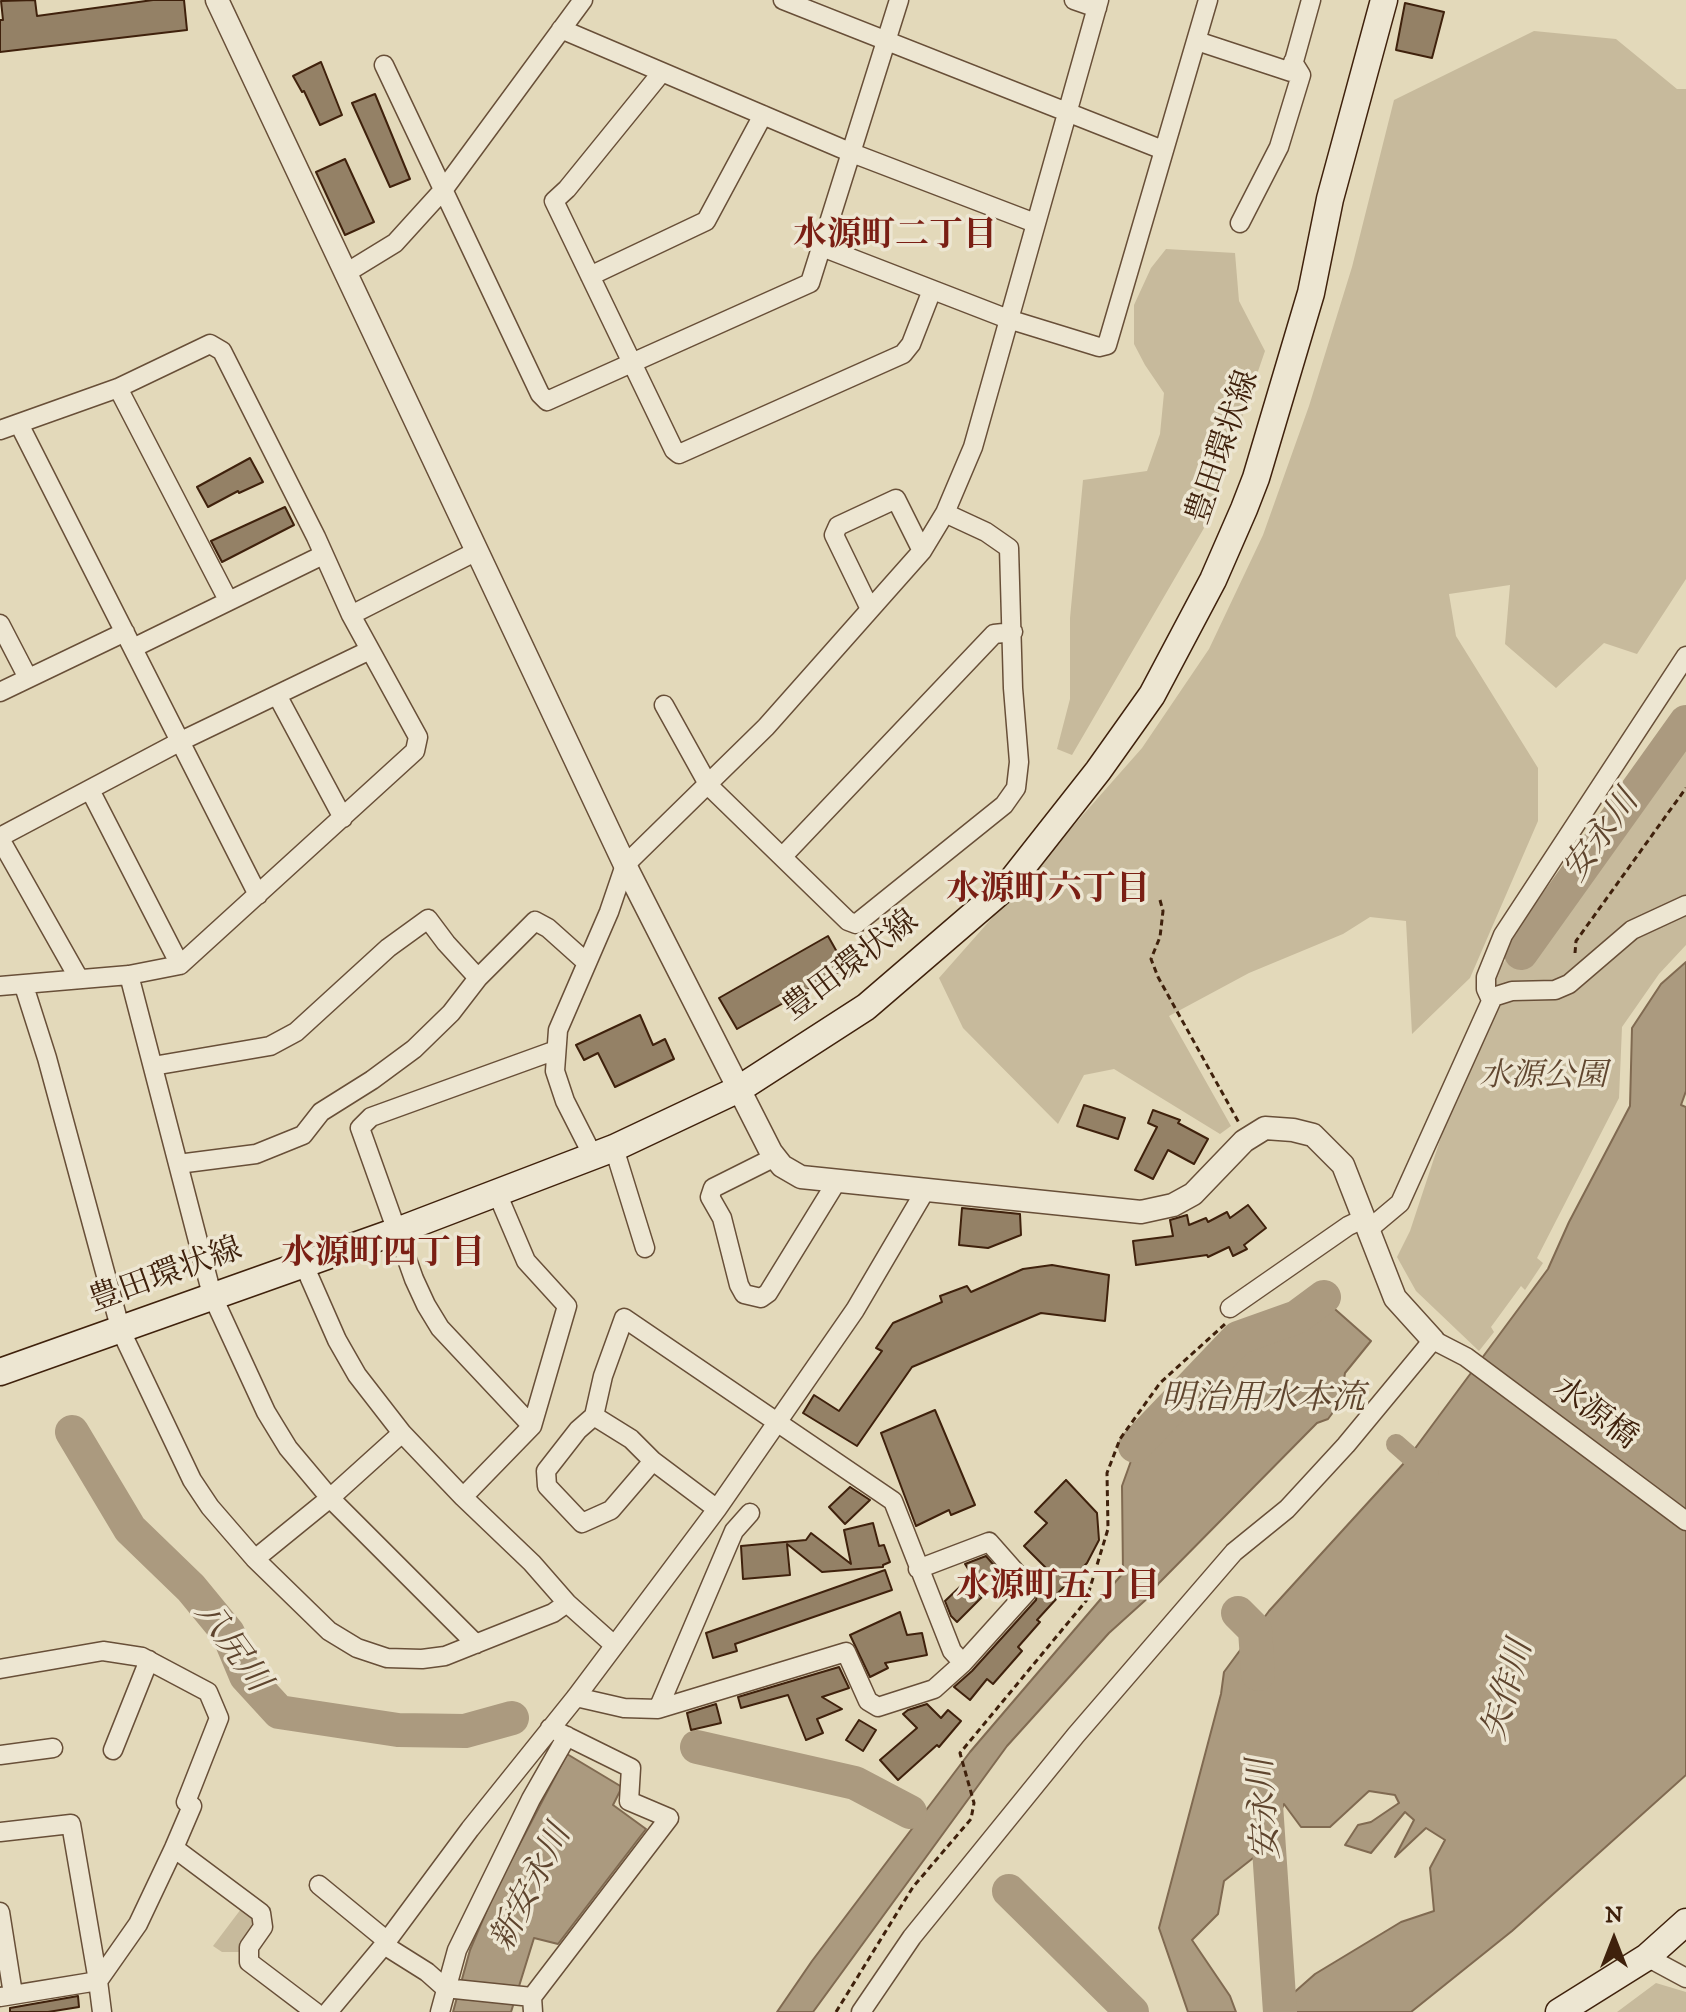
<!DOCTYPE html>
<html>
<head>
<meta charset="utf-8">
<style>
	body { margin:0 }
	#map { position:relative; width:1686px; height:2012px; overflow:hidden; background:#e3d9ba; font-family:"IM FELL DW Pica",serif }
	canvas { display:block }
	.north { position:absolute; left:1574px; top:1900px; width:80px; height:80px; -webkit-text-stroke:6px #ede6d2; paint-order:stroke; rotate:0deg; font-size:22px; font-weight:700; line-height:32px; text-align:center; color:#3f210c }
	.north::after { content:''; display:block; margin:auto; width:28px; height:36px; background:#3f210c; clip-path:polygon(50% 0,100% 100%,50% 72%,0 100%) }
</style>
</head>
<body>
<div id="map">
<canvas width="1686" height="2012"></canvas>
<div class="north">N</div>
</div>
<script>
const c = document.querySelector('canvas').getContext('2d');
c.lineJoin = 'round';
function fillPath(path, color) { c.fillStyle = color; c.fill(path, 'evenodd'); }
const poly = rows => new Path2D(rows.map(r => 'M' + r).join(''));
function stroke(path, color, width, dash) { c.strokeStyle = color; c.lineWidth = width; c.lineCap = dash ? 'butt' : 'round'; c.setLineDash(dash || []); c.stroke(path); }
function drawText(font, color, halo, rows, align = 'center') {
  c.font = font + ' "IM FELL DW Pica","Noto Serif JP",serif'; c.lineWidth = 7; c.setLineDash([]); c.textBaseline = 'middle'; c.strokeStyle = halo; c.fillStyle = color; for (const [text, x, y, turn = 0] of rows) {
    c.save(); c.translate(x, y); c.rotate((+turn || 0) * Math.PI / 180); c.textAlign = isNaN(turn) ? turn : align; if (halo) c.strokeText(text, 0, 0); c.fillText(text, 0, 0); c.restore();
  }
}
fillPath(poly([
	[1534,31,1616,39,1677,89,1686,89,1686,579,1637,654,1604,643,1556,688,1505,644,1510,585,1449,594,1456,636,1538,768,1538,821,1470,978,1412,1034,1406,921,1370,917,1343,934,1249,973,1169,1016,1231,1126,1220,1134,1114,1069,1084,1075,1058,1124,963,1028,939,978,1142,748,1209,649,1263,535,1309,406,1352,267,1394,100],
	[1166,249,1235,253,1239,301,1265,351,1204,528,1072,755,1057,749,1070,699,1070,618,1083,480,1147,471,1160,434,1164,393,1145,365,1134,344,1134,305,1151,268],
	[1686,708,1686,945,1659,974,1622,1027,1619,1098,1537,1258,1543,1263,1525,1290,1521,1286,1491,1327,1494,1332,1479,1351,1416,1291,1397,1257,1410,1231,1494,977,1587,837,1642,769],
	[241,1909,251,1917,253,1925,239,1943,239,1952,222,1952,213,1946],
	[1656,1983,1686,1992,1686,2012,1617,2012]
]), '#c7ba9c');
const water = poly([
	[1686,962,1686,1091,1681,1105,1686,1107,1686,1775,1512,1931,1411,2012,1272,2012,1315,1974,1401,1922,1434,1911,1430,1868,1445,1840,1426,1828,1395,1857,1414,1820,1405,1812,1371,1853,1345,1845,1358,1825,1371,1822,1399,1803,1395,1795,1369,1791,1330,1827,1301,1827,1284,1804,1262,1851,1224,1881,1218,1914,1192,1940,1230,1996,1236,2012,1188,2012,1159,1928,1221,1694,1224,1672,1269,1611,1405,1462,1548,1269,1569,1222,1630,1106,1632,1028,1661,984,1686,962],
	[1328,1303,1371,1341,1345,1373,1342,1391,1356,1403,1350,1410,1340,1403,1328,1419,1317,1423,1159,1583,1150,1596,1109,1633,1007,1746,813,2012,777,2012,812,1961,970,1752,1123,1573,1122,1486,1131,1461,1236,1351,1253,1339,1291,1329,1309,1320,1328,1303],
	[567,1754,622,1787,613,1805,646,1829,558,1944,534,1938,511,2012,453,2012,470,1950,495,1891,567,1754]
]);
fillPath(water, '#ab9a7f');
stroke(water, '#806a51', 2);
stroke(poly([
	[1396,1444,1429,1473]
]), '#ab9a7f', 20);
stroke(poly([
	[1521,953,1686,722],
	[72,1432,130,1529,191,1588,228,1633,246,1676,279,1712,398,1730,465,1731,512,1718],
	[1135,1446,1238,1338,1297,1317,1324,1297],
	[1238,1613,1255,1630,1258,1674],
	[697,1747,855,1783,910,1812],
	[1265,1790,1280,2012],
	[1009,1891,1132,2012]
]), '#ab9a7f', 34);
const building = poly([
	[35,0,37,16,153,0,184,0,187,30,0,52,0,20,3,20,1,1,35,0],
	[1405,3,1444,12,1432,58,1396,50,1405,3],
	[321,62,342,115,320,125,304,91,302,92,293,76,321,62],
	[375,94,410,179,390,187,352,103,375,94],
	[345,159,374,222,345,235,316,172,345,159],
	[250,458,263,482,239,493,238,491,208,507,197,487,250,458],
	[285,507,294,525,222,562,211,541,285,507],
	[828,936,846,968,737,1029,719,998,828,936],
	[640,1015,653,1045,665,1039,674,1059,615,1087,598,1053,584,1060,576,1045,640,1015],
	[1084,1105,1125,1118,1118,1139,1077,1126,1084,1105],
	[1153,1110,1180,1120,1178,1123,1208,1139,1194,1164,1168,1150,1153,1179,1135,1170,1157,1127,1148,1123,1153,1110],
	[1248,1205,1266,1228,1244,1245,1247,1249,1233,1256,1229,1247,1208,1257,1207,1255,1136,1265,1133,1241,1173,1236,1170,1220,1187,1215,1189,1225,1206,1218,1208,1222,1227,1212,1230,1218,1248,1205],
	[962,1208,1020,1214,1021,1235,988,1248,959,1245,962,1208],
	[1052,1265,1109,1275,1105,1321,1041,1313,912,1367,857,1446,803,1413,814,1395,839,1411,882,1351,876,1348,893,1323,942,1302,940,1296,967,1286,971,1292,1023,1269,1052,1265],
	[935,1410,975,1505,951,1515,949,1510,916,1526,881,1433,935,1410],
	[1066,1480,1097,1513,1099,1540,1087,1563,1056,1595,1058,1597,1037,1620,1040,1622,1018,1647,1022,1651,993,1684,987,1679,970,1700,954,1687,972,1671,1036,1600,1038,1587,1051,1573,1024,1546,1047,1523,1035,1512,1066,1480],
	[850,1487,870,1500,845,1524,829,1507,850,1487],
	[873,1523,879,1546,884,1545,890,1562,883,1565,883,1567,822,1572,787,1544,790,1575,743,1579,741,1546,806,1540,811,1533,851,1564,844,1530,873,1523],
	[986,1556,998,1570,977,1583,965,1564,986,1556],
	[885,1570,892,1590,735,1644,737,1651,713,1658,706,1633,885,1570],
	[966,1581,982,1597,957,1622,951,1616,945,1601,966,1581],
	[900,1612,907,1635,922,1633,927,1655,885,1663,888,1668,870,1677,850,1635,900,1612],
	[839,1667,849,1688,822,1697,842,1709,817,1719,823,1733,806,1740,788,1695,741,1708,738,1697,839,1667],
	[716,1704,721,1723,691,1730,687,1713,716,1704],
	[927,1704,941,1718,948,1710,961,1721,939,1747,937,1745,898,1780,880,1760,917,1728,903,1714,908,1710,927,1704],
	[859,1720,876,1730,863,1751,846,1740,859,1720],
	[78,1996,79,2007,48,2012,10,2012,10,2008,78,1996]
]);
fillPath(building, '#948166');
stroke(building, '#3f210c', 2);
const minor = poly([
	[783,0,1163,150],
	[1074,0,1097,8],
	[561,29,852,153,1035,223],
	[1197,41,1291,72,1311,0],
	[384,65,540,394,547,401,810,283,899,0],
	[662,72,567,189,554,201,674,450,679,454,903,354,911,344,932,290],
	[1240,223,1279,147,1301,75,1293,62],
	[822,247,1008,319,1099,347,1107,345,1208,0],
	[346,273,395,243,444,189,583,0],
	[590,276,706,221,763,115],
	[118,388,228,600],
	[19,424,258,895],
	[0,430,118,388,210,344,222,351,316,537,351,615,418,737,415,751,180,965,129,975,0,986],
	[870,609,834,535,838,526,896,499,922,551],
	[351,615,477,551],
	[0,624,28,678],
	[133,648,323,555],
	[0,692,125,632],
	[277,695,343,818],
	[664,705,709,786,848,921,856,924,1004,805,1016,788,1019,762,1013,688,1009,548,986,532,945,513],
	[90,790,180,965],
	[0,837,181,741,370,650],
	[0,839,78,977],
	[783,856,994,634,1013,632],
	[129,975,212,1295,266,1412,288,1448,330,1498,476,1644],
	[24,986,47,1058,121,1331,192,1480,210,1507,255,1559,329,1631,357,1648,387,1658,422,1659,445,1656,553,1613,567,1603],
	[1491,1000,1486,989,1486,977,1503,935,1686,656],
	[153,1066,270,1046,296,1032,388,948,428,919,446,943,478,978],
	[614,1148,645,1248],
	[593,1156,565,1101,555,1071,558,1030,609,912,625,865,766,727,922,551,945,513,973,447,1099,0],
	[775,1157,713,1188,710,1197,722,1218,739,1285,744,1294,761,1298,768,1293,837,1181],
	[178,1164,256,1154,303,1135,321,1112,372,1080,414,1049,451,1013,478,978,535,921,548,928,586,962],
	[1369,1229,1400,1203,1493,997,1512,991,1555,990,1569,984,1632,930,1686,905],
	[304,1265,337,1340,357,1375,402,1433,463,1497,532,1563,567,1603,614,1645],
	[1230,1308,1348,1226,1365,1218],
	[594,1416,631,1439,653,1461],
	[532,1426,440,1328,426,1305,414,1279,360,1128,371,1117,556,1050],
	[463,1497,532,1426,567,1306,526,1261,497,1193],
	[255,1559,330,1498,402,1433],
	[918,1569,989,1542,1019,1576,1027,1592,963,1663],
	[0,1669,103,1651,142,1657,208,1692,219,1718,186,1802,192,1806,174,1848,138,1924,98,1981],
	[576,1697,624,1708,658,1709,846,1652,868,1701,878,1707,934,1689,963,1663,952,1651,893,1501,624,1318,603,1376,594,1416,578,1430,546,1471,547,1486,582,1523,611,1510,653,1461,717,1509],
	[658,1709,734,1531,750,1513],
	[113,1750,149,1660],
	[0,1755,53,1748],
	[0,1832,71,1824,98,1981],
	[174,1848,261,1913,263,1927,249,1947,249,1962,315,2012],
	[319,1885,386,1940],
	[0,1912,13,1994],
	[384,1945,427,1972,445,1988,532,1997],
	[1647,1957,1686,1978],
	[0,1997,98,1981,102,2012],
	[328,2012,384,1945,470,1829,576,1697,717,1509,855,1310,925,1191],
	[440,2012,457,1950,531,1799,567,1736],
	[533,2012,532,1997,669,1818,629,1801,631,1768,550,1728],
	[861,2012,912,1937,1076,1735,1234,1552,1287,1509,1346,1445,1433,1340,1466,1357,1686,1521]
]);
const tertiary = poly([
	[217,0,625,865,771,1152,782,1166,801,1177,1141,1212,1173,1205,1193,1194,1244,1141,1265,1128,1293,1130,1313,1135,1343,1165,1395,1298,1433,1340]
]);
const secondary = poly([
	[0,1372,397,1231,614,1148,739,1089,866,1007,1009,884,1098,771,1152,695,1213,580,1244,509,1256,478,1311,293,1330,199,1384,0],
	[1559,2012,1647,1957,1686,1922]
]);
stroke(minor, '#684f38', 21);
stroke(tertiary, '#684f38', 25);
stroke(secondary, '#3f210c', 29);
stroke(poly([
	[1160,900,1163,911,1160,937,1151,959,1158,977,1239,1123],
	[1575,953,1576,941,1686,788],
	[836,2012,913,1887,971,1819,974,1803,960,1753,1086,1601,1108,1529,1107,1473,1120,1439,1160,1383,1225,1324]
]), '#3f210c', 3, [6, 4]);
stroke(minor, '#ede6d2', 18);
stroke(tertiary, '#ede6d2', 22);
stroke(secondary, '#ede6d2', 26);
drawText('32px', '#3f210c', '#ede6d2', [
	["豊田環状線",1225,448,-71],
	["豊田環状線",852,967,-37],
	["豊田環状線",166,1277,-20],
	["水源橋",1594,1415,37]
]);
drawText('italic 32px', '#614730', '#ede6d2', [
	["水源公園",1543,1078]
]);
drawText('bold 34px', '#7a1f14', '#ede6d2', [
	["水源町二丁目",895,238],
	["水源町六丁目",1048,892],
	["水源町四丁目",383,1256],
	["水源町五丁目",1058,1589]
]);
drawText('italic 34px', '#5f452e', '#ede6d2', [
	["安永川",1603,837,-54],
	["明治用水本流",1263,1401],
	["八尻川",230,1648,54],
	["矢作川",1510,1691,-74],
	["安永川",1267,1809,-94],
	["新安永川",533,1889,-63]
]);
</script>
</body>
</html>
